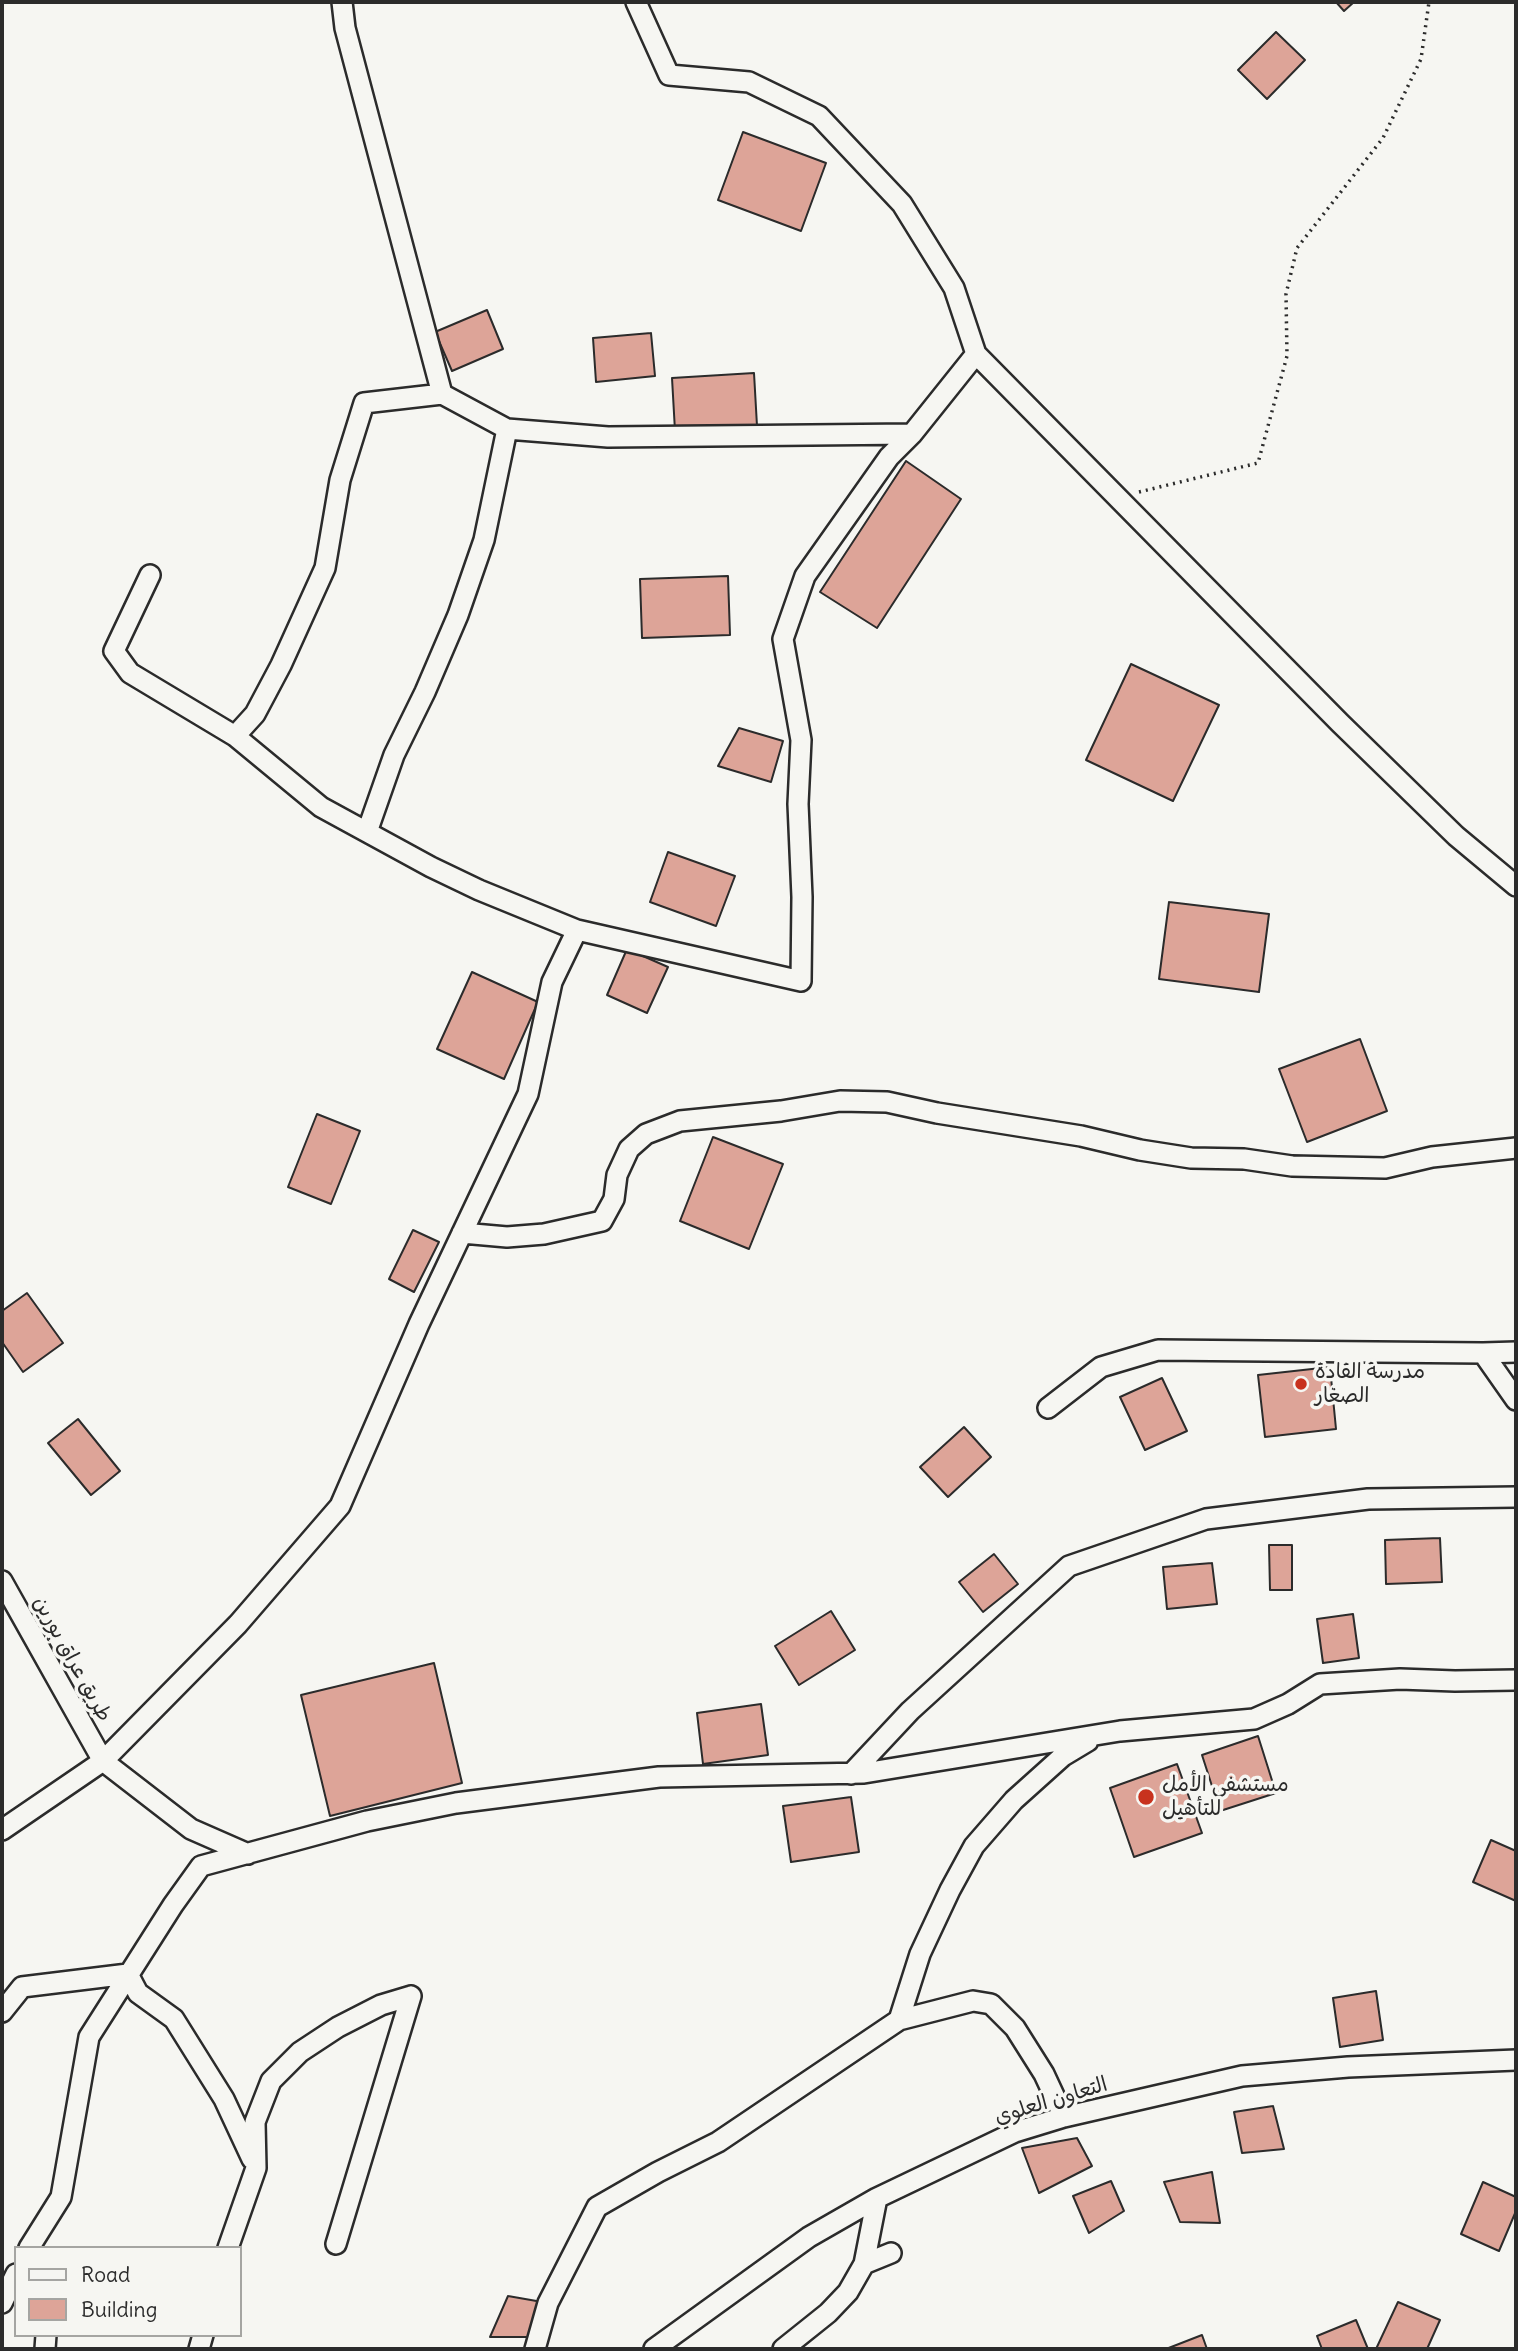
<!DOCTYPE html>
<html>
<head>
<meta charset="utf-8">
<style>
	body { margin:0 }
	#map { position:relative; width:1518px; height:2351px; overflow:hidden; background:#f6f6f2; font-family:Delius,sans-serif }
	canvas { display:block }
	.frame { position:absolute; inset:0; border:4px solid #2b2b2b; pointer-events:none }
	.legend { position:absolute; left:14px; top:2246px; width:228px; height:91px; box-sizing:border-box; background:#f6f6f2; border:2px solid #a5a5a2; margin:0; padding:9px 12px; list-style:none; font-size:21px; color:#2b2b2b }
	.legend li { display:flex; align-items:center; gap:14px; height:35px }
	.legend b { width:35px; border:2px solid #a5a5a2 }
</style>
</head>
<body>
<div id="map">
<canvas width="1518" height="2351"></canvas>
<div class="frame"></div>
<ul class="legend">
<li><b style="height:9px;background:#f6f6f2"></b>Road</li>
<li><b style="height:19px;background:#dda498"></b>Building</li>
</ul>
</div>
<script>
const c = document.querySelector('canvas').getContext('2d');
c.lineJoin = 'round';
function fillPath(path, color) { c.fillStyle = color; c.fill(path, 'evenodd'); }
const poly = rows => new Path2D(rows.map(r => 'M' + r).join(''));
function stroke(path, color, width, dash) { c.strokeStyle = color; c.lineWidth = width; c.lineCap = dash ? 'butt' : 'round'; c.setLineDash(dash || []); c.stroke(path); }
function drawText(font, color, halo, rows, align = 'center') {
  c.font = font + ' Delius,"Playpen Sans Arabic",sans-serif'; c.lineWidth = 7; c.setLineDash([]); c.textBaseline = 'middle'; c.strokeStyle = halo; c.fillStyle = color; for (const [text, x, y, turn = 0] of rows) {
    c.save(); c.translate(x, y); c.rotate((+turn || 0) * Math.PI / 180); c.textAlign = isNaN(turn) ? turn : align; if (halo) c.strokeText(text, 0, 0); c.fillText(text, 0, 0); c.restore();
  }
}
const building = poly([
	[1336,2,1354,2,1344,11,1336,2],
	[1276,32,1305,60,1267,99,1238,70,1276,32],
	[743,132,826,163,801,231,718,200,743,132],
	[487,310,503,349,452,371,435,332,487,310],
	[651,333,655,376,596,382,593,338,651,333],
	[754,373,757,426,675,431,672,378,754,373],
	[906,461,961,499,877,628,820,592,906,461],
	[728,576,730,635,642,638,640,579,728,576],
	[1131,664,1219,705,1173,801,1086,760,1131,664],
	[739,728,783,741,771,782,718,766,739,728],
	[668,852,735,876,716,926,650,902,668,852],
	[1169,902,1269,914,1259,992,1159,979,1169,902],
	[627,949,668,967,647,1013,607,995,627,949],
	[472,972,538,1002,504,1079,437,1049,472,972],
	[1360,1039,1387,1111,1307,1142,1279,1069,1360,1039],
	[317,1114,360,1131,331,1204,288,1187,317,1114],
	[713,1137,783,1164,749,1249,680,1221,713,1137],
	[413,1230,439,1242,414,1292,389,1279,413,1230],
	[27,1293,63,1343,23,1372,2,1342,2,1311,27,1293],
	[1330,1367,1336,1429,1265,1437,1258,1375,1330,1367],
	[1162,1378,1187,1431,1145,1450,1120,1397,1162,1378],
	[78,1419,120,1471,91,1495,48,1443,78,1419],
	[964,1427,991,1457,948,1497,920,1467,964,1427],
	[1440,1538,1442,1582,1386,1584,1385,1540,1440,1538],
	[1269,1545,1292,1545,1292,1590,1270,1590,1269,1545],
	[994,1554,1018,1584,983,1612,959,1582,994,1554],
	[1212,1563,1217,1604,1167,1609,1163,1567,1212,1563],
	[831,1611,855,1650,799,1685,775,1646,831,1611],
	[1353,1614,1359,1658,1323,1663,1317,1619,1353,1614],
	[434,1663,462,1783,330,1816,301,1695,434,1663],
	[761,1704,768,1755,703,1764,697,1713,761,1704],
	[1258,1736,1276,1793,1220,1811,1202,1755,1258,1736],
	[1177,1764,1202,1833,1134,1857,1110,1788,1177,1764],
	[851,1797,859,1852,791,1862,783,1806,851,1797],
	[1491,1840,1516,1851,1516,1901,1473,1882,1491,1840],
	[1376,1991,1383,2040,1340,2047,1333,1998,1376,1991],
	[1273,2106,1284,2149,1242,2153,1234,2112,1273,2106],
	[1077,2138,1092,2166,1039,2193,1022,2148,1077,2138],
	[1212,2172,1220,2223,1180,2222,1164,2182,1212,2172],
	[1111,2181,1124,2211,1089,2233,1073,2196,1111,2181],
	[1483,2182,1516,2197,1516,2211,1499,2251,1461,2234,1483,2182],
	[508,2296,548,2303,538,2337,490,2337,508,2296],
	[1398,2302,1440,2320,1427,2349,1376,2349,1398,2302],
	[1356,2320,1368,2349,1322,2349,1317,2336,1356,2320],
	[1202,2335,1207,2349,1166,2349,1202,2335]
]);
fillPath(building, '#dda498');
stroke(building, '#2b2b2b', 2);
const minor = poly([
	[342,2,345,28,442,394,507,429,608,437,912,434],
	[636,2,669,75,749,82,819,116,902,204,954,288,976,354,1340,723,1456,836,1516,886],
	[150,575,114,651,130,673,235,736,321,807,431,867,479,890,577,930,801,981,802,897,798,804,801,740,783,639,805,576,889,457,912,434,976,354],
	[235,736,255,714,281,665,325,568,340,480,364,403,442,394],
	[367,832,394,755,425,692,458,615,484,540,507,429],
	[462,1233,507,1237,544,1234,602,1221,614,1199,617,1175,629,1149,646,1134,680,1121,781,1111,840,1101,887,1102,937,1113,1081,1136,1140,1150,1191,1158,1244,1159,1292,1166,1385,1168,1432,1157,1516,1148],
	[1483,1353,1516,1400],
	[1048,1408,1101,1367,1158,1350,1483,1353,1516,1352],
	[2,1581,103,1761,191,1829,248,1854],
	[851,1774,910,1711,1069,1566,1206,1519,1368,1499,1516,1497],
	[2,1830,103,1761,238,1624,340,1506,419,1324,528,1094,552,982,577,930],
	[128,1974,138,1993,174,2019,224,2099,252,2159],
	[2,2012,22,1987,128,1974],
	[899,2020,920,1954,950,1890,974,1846,1014,1800,1063,1756,1088,1741],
	[336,2244,411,1996],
	[29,2248,61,2197,89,2037,173,1905,201,1866,367,1821,456,1803,659,1777,864,1773,1120,1731,1254,1719,1288,1704,1320,1684,1400,1679,1455,1681,1516,1680],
	[228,2248,256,2168,255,2122,271,2081,300,2052,338,2027,381,2005,411,1996],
	[864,2264,891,2253],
	[2,2303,16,2274],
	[45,2349,46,2335],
	[199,2349,203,2335],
	[535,2349,548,2303,597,2207,658,2172,718,2142,899,2020,973,2001,991,2004,1015,2028,1044,2074,1064,2117],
	[654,2349,809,2237,877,2198,1015,2132,1064,2117,1242,2076,1348,2067,1516,2060],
	[783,2349,828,2313,848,2292,864,2264,877,2198]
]);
stroke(minor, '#2b2b2b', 24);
stroke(poly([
	[1139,492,1258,463,1287,356,1286,294,1297,248,1383,138,1421,59,1429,2]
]), '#2b2b2b', 3.5, [2, 5]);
stroke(minor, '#f6f6f2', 19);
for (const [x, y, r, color] of [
	[1301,1384,7,"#c8321e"],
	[1146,1797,9,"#c8321e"]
]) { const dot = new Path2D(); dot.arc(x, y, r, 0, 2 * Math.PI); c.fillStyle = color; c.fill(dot); stroke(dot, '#f6f6f2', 2.5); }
drawText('21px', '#2b2b2b', '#f6f6f2', [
	["مدرسة القادة",1315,1372],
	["الصغار",1315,1396],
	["مستشفى الأمل",1162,1785],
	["للتأهيل",1162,1809]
], 'left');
drawText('21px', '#2b2b2b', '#f6f6f2', [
	["طريق عراق بورين",72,1659,61],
	["التعاون العلوي",1051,2101,-17]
]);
</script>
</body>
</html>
